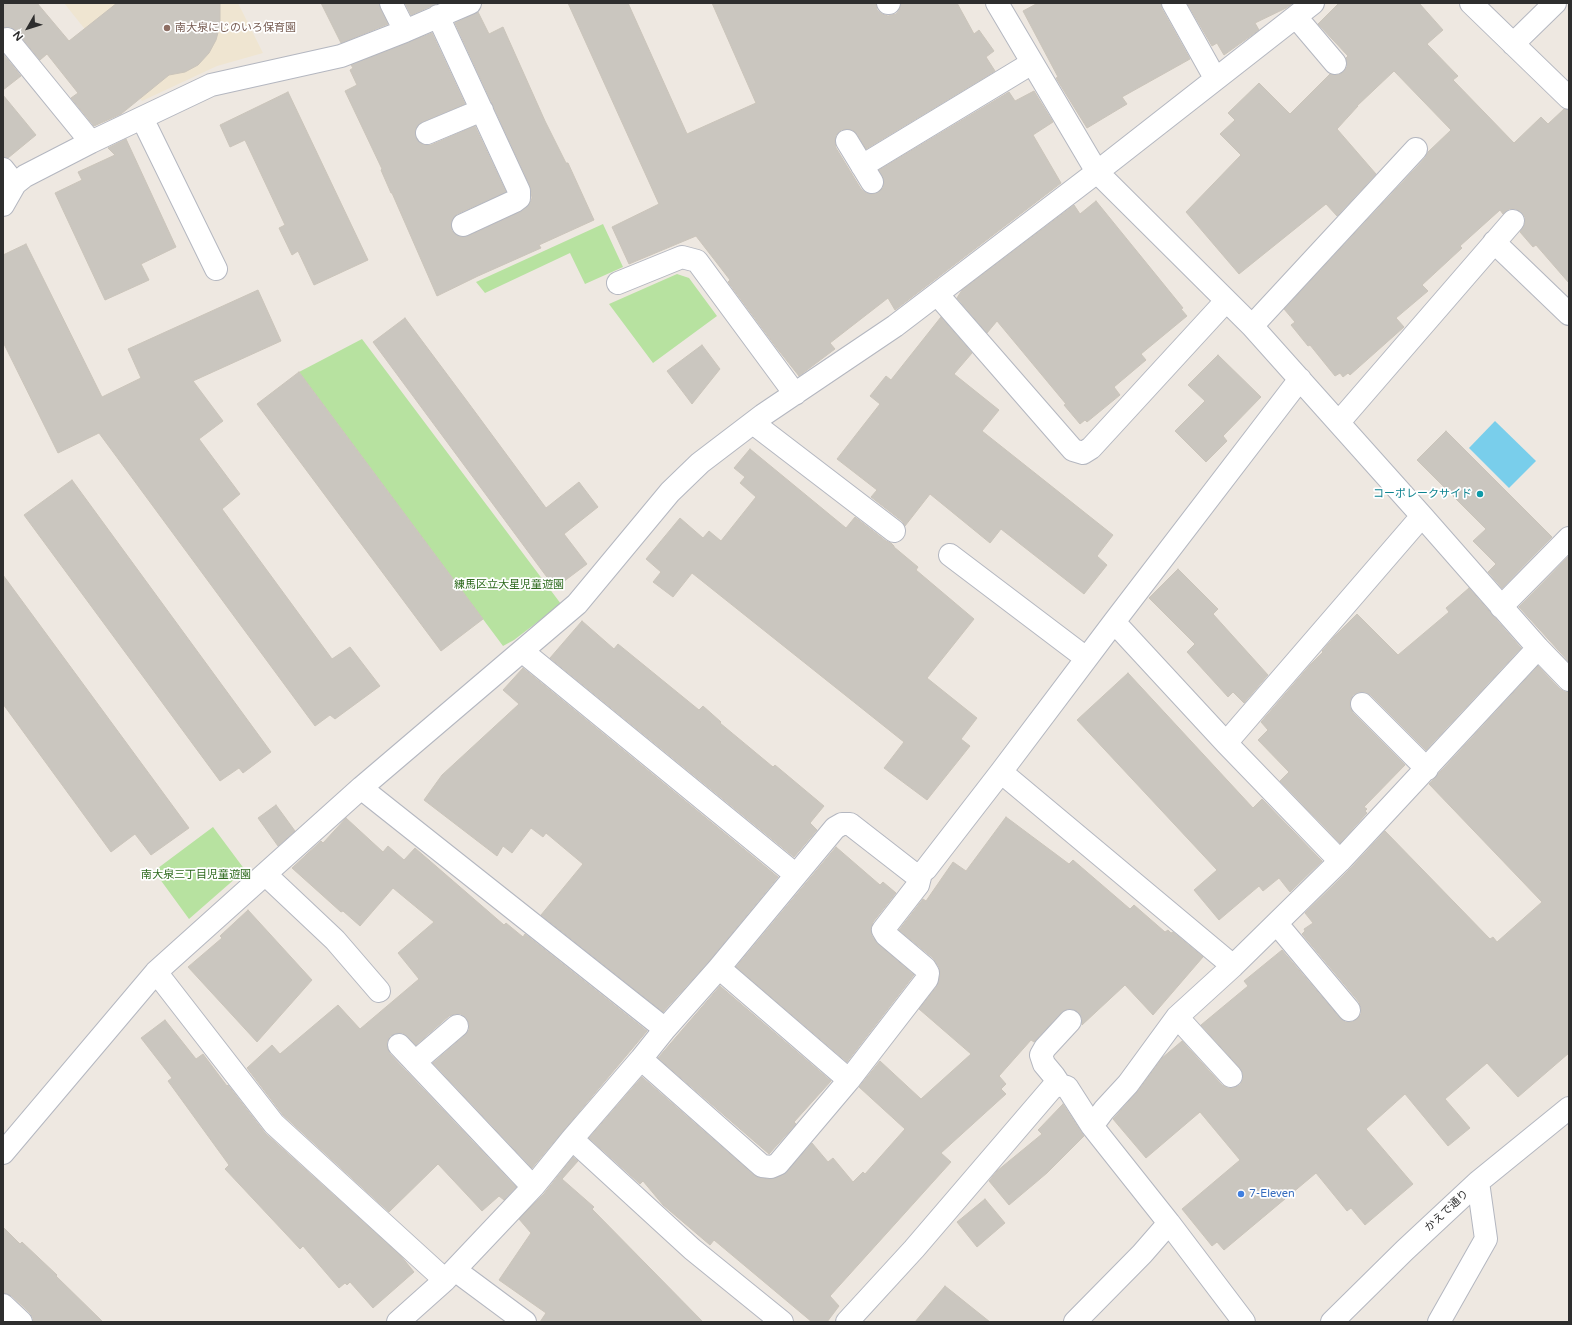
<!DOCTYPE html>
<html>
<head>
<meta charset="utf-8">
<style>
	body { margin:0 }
	#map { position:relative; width:1572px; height:1325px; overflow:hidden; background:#eee8e1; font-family:"Varela Round",sans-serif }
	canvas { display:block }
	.frame { position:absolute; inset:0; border:4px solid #2e2e2e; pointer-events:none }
	.north { position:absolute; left:8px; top:8px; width:40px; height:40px; -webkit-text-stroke:3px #fff; paint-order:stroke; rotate:231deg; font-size:11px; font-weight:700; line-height:16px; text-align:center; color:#2e2e2e }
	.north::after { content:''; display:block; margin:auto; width:14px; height:18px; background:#2e2e2e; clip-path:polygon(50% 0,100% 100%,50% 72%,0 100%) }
</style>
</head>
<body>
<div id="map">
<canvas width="1572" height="1325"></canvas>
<div class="frame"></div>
<div class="north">N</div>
</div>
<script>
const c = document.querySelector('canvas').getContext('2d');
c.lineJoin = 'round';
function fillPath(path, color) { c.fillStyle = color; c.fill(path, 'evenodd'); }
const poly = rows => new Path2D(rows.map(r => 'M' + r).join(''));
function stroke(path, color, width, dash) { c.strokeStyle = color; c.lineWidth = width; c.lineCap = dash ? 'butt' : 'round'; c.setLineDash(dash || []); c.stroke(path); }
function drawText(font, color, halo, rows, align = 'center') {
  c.font = font + ' "Varela Round","Noto Sans JP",sans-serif'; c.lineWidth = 3.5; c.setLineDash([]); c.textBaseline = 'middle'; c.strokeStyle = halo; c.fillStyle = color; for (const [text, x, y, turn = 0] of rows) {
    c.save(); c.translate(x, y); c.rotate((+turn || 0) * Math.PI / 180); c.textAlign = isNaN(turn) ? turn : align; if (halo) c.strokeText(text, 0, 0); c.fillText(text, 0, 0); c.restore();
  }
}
fillPath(poly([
	[64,3,238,3,263,53,217,66,142,101]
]), '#efe5d1');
fillPath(poly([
	[603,224,623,267,585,284,570,253,485,293,476,282],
	[677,274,689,278,717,316,653,363,609,304],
	[362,339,561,604,514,640,503,646,299,372],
	[213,827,245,870,189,919,154,871]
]), '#b7e2a0');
fillPath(poly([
	[1495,421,1536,461,1509,488,1469,448]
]), '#79ceeb');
const building = poly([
	[3,3,37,3,69,41,117,3,220,3,220,25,216,40,209,53,198,65,185,72,169,75,121,114,94,126,71,98,78,93,47,54,40,60,16,31,11,27,3,28,3,3],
	[321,3,379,3,388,24,341,43,321,3],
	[405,3,438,3,411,15,405,3],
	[568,3,628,3,687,134,756,103,712,3,876,3,877,10,882,14,888,16,896,14,900,9,901,3,957,3,974,34,979,30,994,51,986,57,995,71,866,149,857,134,853,130,847,129,841,130,836,135,835,141,836,148,861,189,866,193,873,194,879,192,883,188,884,181,879,170,1009,92,1015,101,1034,91,1053,122,1033,135,1061,183,895,310,888,298,830,343,835,349,799,376,776,347,728,282,730,280,696,236,629,264,612,227,659,204,568,3],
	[1038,3,1161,3,1162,9,1190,59,1122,97,1127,104,1087,128,1056,78,1058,77,1023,11,1038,3],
	[1187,3,1293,3,1286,8,1255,23,1259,30,1224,55,1217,43,1212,46,1187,3],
	[1339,3,1419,3,1443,30,1427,44,1458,76,1453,80,1514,143,1541,117,1548,124,1564,109,1569,110,1569,283,1536,245,1533,247,1520,232,1525,223,1525,217,1521,212,1516,209,1509,209,1503,214,1500,210,1460,246,1462,248,1422,285,1428,291,1396,318,1404,327,1350,375,1348,373,1343,377,1340,373,1335,376,1310,345,1308,346,1291,325,1295,322,1284,309,1425,158,1428,152,1451,130,1394,71,1357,106,1358,106,1337,129,1376,174,1337,216,1326,204,1239,274,1186,212,1241,155,1220,134,1235,120,1228,113,1259,83,1290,114,1330,74,1337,75,1343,72,1347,67,1346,58,1348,56,1318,24,1339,3],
	[478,12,489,34,503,27,545,121,566,163,568,163,594,220,539,245,541,248,478,276,437,296,392,193,391,193,381,170,382,169,345,91,357,85,350,70,353,68,351,65,432,33,465,104,422,122,417,126,415,131,416,138,420,143,426,145,431,145,475,126,506,192,457,214,453,218,451,223,452,231,456,235,461,237,468,236,520,212,530,203,532,198,530,186,455,23,478,12],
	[3,54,21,76,3,90,3,54],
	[288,92,368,260,314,285,298,251,292,255,279,228,285,225,245,140,230,147,220,125,288,92],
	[3,95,36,135,8,158,3,157,3,95],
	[126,139,176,247,141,264,149,280,105,300,55,193,82,180,78,172,115,155,108,148,126,139],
	[1096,201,1183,308,1181,309,1187,316,1141,354,1146,360,1114,387,1120,395,1087,422,1085,420,1080,424,1064,405,1066,404,997,321,987,333,957,298,962,290,1074,205,1080,214,1096,201],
	[26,244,102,397,141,378,128,349,258,290,281,341,193,381,223,421,199,439,240,494,222,509,332,659,350,647,380,686,335,719,330,715,315,726,99,433,58,453,3,342,3,255,26,244],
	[941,317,972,353,954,374,999,410,982,431,1113,535,1097,556,1107,565,1084,594,1001,529,990,543,930,494,905,526,902,521,871,497,877,490,837,459,880,404,870,396,886,376,891,380,941,317],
	[405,318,467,401,546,508,579,482,598,507,564,534,587,564,555,588,373,342,405,318],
	[702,345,720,369,692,404,667,371,702,345],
	[1218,355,1261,397,1223,436,1227,441,1206,462,1175,431,1205,401,1188,385,1218,355],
	[299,372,483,619,441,651,257,404,299,372],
	[1446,431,1552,537,1502,588,1488,572,1496,564,1473,541,1486,529,1417,460,1446,431],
	[750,449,846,528,855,517,886,541,891,543,894,546,894,547,918,567,916,570,974,619,927,678,977,718,961,739,970,746,927,800,884,768,904,742,692,573,673,597,653,582,661,572,646,559,680,518,703,538,709,531,721,541,756,497,740,483,745,477,734,468,750,449],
	[72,480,271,752,243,773,239,768,220,781,24,515,72,480],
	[1569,556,1569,662,1519,607,1569,556],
	[1178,569,1218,609,1213,614,1268,675,1244,703,1233,692,1228,697,1187,652,1195,644,1149,598,1178,569],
	[3,575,189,828,151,855,135,834,111,852,3,704,3,575],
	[1469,588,1521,648,1426,750,1371,695,1365,692,1359,692,1353,695,1350,701,1350,707,1353,713,1405,765,1364,807,1367,809,1365,811,1367,813,1340,843,1280,781,1289,772,1258,740,1268,730,1261,722,1310,665,1323,652,1322,651,1334,637,1357,614,1398,655,1449,612,1446,608,1469,588],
	[582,621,614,649,618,644,699,710,703,706,721,722,720,723,773,767,775,765,824,806,810,823,817,830,794,857,550,658,582,621],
	[1538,666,1560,689,1565,692,1569,692,1569,1053,1518,1097,1487,1063,1445,1099,1470,1128,1448,1146,1405,1094,1366,1129,1413,1184,1365,1225,1351,1208,1347,1211,1316,1173,1224,1250,1217,1242,1212,1246,1182,1209,1240,1160,1200,1112,1146,1158,1113,1119,1138,1091,1162,1058,1182,1041,1222,1085,1228,1088,1233,1088,1240,1085,1243,1079,1243,1074,1240,1068,1201,1025,1248,986,1244,981,1282,950,1340,1018,1345,1022,1351,1022,1357,1019,1361,1014,1361,1008,1359,1002,1302,934,1305,931,1304,929,1313,923,1305,913,1349,870,1385,831,1490,939,1493,937,1497,942,1542,902,1429,784,1538,666],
	[523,668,778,877,710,960,663,1012,541,915,583,864,546,833,543,837,531,828,512,853,503,846,497,856,424,800,442,775,519,704,503,690,523,668],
	[1128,673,1253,808,1262,799,1322,861,1290,892,1279,878,1263,891,1259,886,1219,920,1194,890,1217,870,1077,720,1128,673],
	[276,805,295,831,278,846,258,818,276,805],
	[1006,817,1069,864,1073,860,1130,909,1134,905,1165,932,1168,930,1171,933,1173,932,1203,957,1153,1015,1125,985,1082,1025,1082,1018,1078,1012,1072,1009,1067,1009,1061,1013,1034,1042,1031,1040,999,1076,1006,1084,1001,1089,1006,1094,941,1153,951,1162,830,1296,839,1306,827,1322,812,1322,714,1240,710,1245,663,1205,643,1181,640,1184,589,1138,642,1077,754,1175,760,1178,770,1179,783,1175,812,1143,828,1162,833,1158,853,1182,863,1172,865,1174,905,1129,859,1087,880,1061,921,1099,971,1054,919,1009,937,986,940,975,939,967,933,958,899,930,923,899,926,901,953,862,966,871,1006,817],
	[346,818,383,852,388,846,404,860,415,848,504,925,506,923,523,937,525,934,647,1031,532,1168,433,1063,465,1035,469,1030,469,1024,466,1018,461,1014,455,1014,449,1016,416,1045,403,1033,397,1033,390,1036,387,1042,387,1047,390,1054,516,1187,504,1200,499,1196,482,1211,438,1164,389,1212,283,1115,247,1068,272,1045,280,1054,338,1005,360,1029,419,979,398,953,434,922,393,888,360,926,343,911,341,912,292,868,321,841,323,843,346,818],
	[836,847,880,885,883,882,896,893,873,922,871,930,872,936,878,944,914,975,847,1062,736,967,836,847],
	[248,910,312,980,257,1042,188,967,222,938,220,936,248,910],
	[720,986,831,1081,794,1122,796,1124,769,1154,658,1058,720,986],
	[165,1020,196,1059,203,1054,227,1086,228,1085,265,1133,401,1256,414,1272,373,1308,350,1282,347,1285,345,1283,339,1288,303,1246,300,1249,225,1169,229,1165,168,1081,172,1078,141,1038,165,1020],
	[1063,1104,1084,1136,1047,1173,1009,1205,989,1181,997,1171,1042,1134,1038,1130,1063,1104],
	[573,1157,578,1161,562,1179,594,1207,592,1209,703,1322,540,1322,546,1313,499,1280,531,1233,519,1219,543,1195,573,1157],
	[985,1199,1005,1223,977,1247,957,1222,985,1199],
	[3,1227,20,1244,22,1242,57,1275,56,1276,103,1322,33,1322,33,1318,30,1313,12,1296,3,1293,3,1227],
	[945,1286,990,1322,915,1322,945,1286]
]);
fillPath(building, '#cac6bf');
stroke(building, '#cac4ba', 1);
const minor = poly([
	[391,3,405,31],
	[888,3,889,3],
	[997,3,1097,172,1252,326,1422,516,1538,648,1569,680],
	[1173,3,1215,78],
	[1471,3,1569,98],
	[438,16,519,191,519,198,515,201,463,225],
	[1296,17,1335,63],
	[7,39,91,142],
	[1513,44,1555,3],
	[142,118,216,269],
	[427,133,482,110],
	[847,141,872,182],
	[862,166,1032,63],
	[3,169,15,184],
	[3,205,15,184,25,176,91,142,211,85,341,56,405,31,470,3],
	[1494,242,1569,314],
	[618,283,682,257,697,261,795,394],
	[937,294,1073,450,1083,453,1091,448,1226,301],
	[1252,326,1416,149],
	[1339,422,1513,221],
	[753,423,894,531],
	[950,555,1086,658],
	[1501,607,1569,538],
	[1114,622,1226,743,1340,861],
	[522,651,796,875],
	[1362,704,1427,769],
	[1226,743,1422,516],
	[1001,772,1233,966],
	[361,788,665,1029],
	[265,874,335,940,379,991],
	[1277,924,1349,1010],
	[719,968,849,1080],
	[156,972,274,1124,445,1280],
	[1177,1017,1231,1076],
	[399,1045,533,1187],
	[641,1059,762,1166,771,1167,778,1164,849,1080,927,979,928,973,925,968,886,935,883,930,918,885,921,873],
	[415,1062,457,1026],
	[1060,1085,1054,1076,1044,1064,1041,1055,1045,1048,1070,1021],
	[1092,1126,1104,1110,1128,1084,1177,1017,1233,966,1340,861,1538,648],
	[572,1139,692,1249,782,1322],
	[3,1153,156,972,361,788,577,604,670,492,700,463,763,415,895,326,1097,172,1313,3],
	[455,1270,525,1322],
	[3,1305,21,1322],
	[398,1322,445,1280,533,1187,572,1139,641,1059,665,1029,719,968,835,828,842,824,850,824,913,873,921,873,926,869,1001,772,1114,622,1300,379],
	[847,1322,914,1249,1052,1088,1060,1085,1067,1087,1092,1126,1169,1223,1244,1322],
	[1075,1322,1142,1254,1169,1223],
	[1332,1322,1405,1250,1478,1182,1569,1108],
	[1439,1322,1486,1239,1478,1182]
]);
stroke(minor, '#b4b7c0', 24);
stroke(minor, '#fff', 22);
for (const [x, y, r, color] of [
	[167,28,4,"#8d6e63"],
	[1480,494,4,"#0f9aa8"],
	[1241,1194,4,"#3f7fe0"]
]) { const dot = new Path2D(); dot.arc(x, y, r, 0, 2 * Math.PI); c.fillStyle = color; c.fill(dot); stroke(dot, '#fff', 1.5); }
drawText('11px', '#785e54', '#fff', [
	["南大泉にじのいろ保育園",175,28]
], 'left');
drawText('11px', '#0d838f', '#fff', [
	["コーポレークサイド",1472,494]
], 'right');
drawText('11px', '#2e6a1e', '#fff', [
	["練馬区立大星児童遊園",509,585],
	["南大泉三丁目児童遊園",196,875]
]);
drawText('11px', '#366cbe', '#fff', [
	["7-Eleven",1249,1194]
], 'left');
drawText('11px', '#2e2e2e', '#fff', [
	["かえで通り",1447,1211,-43]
]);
</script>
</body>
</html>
